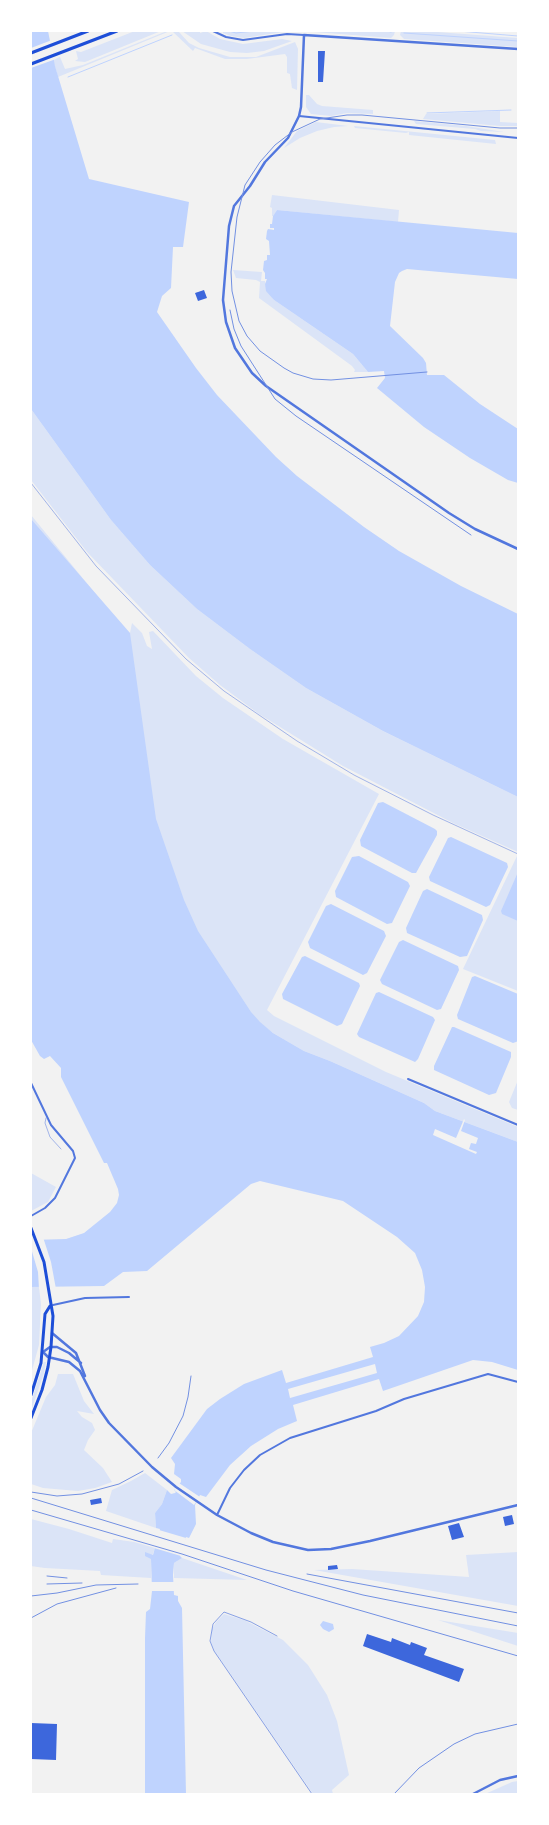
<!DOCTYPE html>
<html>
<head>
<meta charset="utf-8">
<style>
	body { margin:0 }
	#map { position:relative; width:549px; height:1825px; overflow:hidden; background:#f2f2f2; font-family:Merriweather,serif }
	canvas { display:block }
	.frame { position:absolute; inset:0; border:32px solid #fff; pointer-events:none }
</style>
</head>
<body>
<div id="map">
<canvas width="549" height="1825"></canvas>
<div class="frame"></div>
</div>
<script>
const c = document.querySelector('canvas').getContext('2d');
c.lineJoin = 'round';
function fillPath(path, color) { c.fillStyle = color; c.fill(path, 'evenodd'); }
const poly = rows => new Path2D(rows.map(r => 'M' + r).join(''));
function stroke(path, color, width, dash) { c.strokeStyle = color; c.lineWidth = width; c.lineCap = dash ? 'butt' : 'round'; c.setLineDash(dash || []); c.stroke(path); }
fillPath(poly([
	[135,31,161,31,85,62,75,61,78,59,76,51,81,52],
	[167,31,170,31,58,77,53,60,60,57,65,69,83,65],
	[172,31,179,32,189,43,199,48,230,57,256,57,295,42,298,49,297,90,292,88,290,74,287,73,287,57,285,54,247,59,225,59,195,48,193,51],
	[182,31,200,31,200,33,206,31,220,39,243,44,282,39,292,41,264,51,247,53,230,52,201,44],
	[223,31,289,31,244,38,231,36,223,33],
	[301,31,395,31,394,35,391,38],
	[401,31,424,31,518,38,518,47,404,39,400,35],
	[306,95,309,95,317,104,322,106,373,110,373,114,347,113,331,116,311,114,306,107],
	[500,111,500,122,518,123,518,126,500,126,423,119,426,114],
	[414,121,466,126,504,132,481,131,475,129,416,124],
	[316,122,348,126,334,127,317,131,300,138,284,148,297,131],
	[354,126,495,140,496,144,409,135,409,132,406,133,355,128],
	[272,195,399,210,398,222,277,210,273,216,272,216,272,208,270,207],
	[233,270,262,272,261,281,265,281,265,284,274,300,353,354,368,372,354,372,355,370,352,366,259,298,260,282,256,280,236,278],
	[31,409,111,520,150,565,197,609,250,649,306,688,383,731,518,797,518,852,453,823,343,766,259,714,220,685,189,658,87,552,31,480],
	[31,515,126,631,130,633,132,623,142,633,147,646,152,649,149,632,153,631,196,676,223,698,283,739,379,794,267,1010,274,1016,386,1072,518,1127,518,1142,435,1111,424,1103,330,1061,304,1051,273,1033,31,855],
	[517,856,518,857,518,991,463,969],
	[518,1080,518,1110,512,1108,509,1102],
	[31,1173,56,1187,48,1202,31,1211],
	[31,1287,39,1287,41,1304,39,1345,31,1374],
	[44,1362,46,1362,44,1373,31,1411,31,1402],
	[58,1374,73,1374,84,1401,94,1414,77,1411,82,1417,92,1423,95,1430,88,1440,84,1450,103,1468,112,1482,95,1488,78,1491,43,1488,31,1484,31,1433,46,1397,55,1385],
	[145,1473,167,1490,162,1504,155,1513,156,1528,106,1511,112,1490,131,1481],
	[31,1519,69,1529,112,1543,113,1539,134,1542,155,1548,151,1559,151,1578,101,1575,100,1571,45,1568,31,1566],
	[518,1552,518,1606,314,1570,352,1569,469,1577,466,1555],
	[182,1558,247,1580,174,1578,174,1563],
	[224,1614,244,1620,283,1640,308,1665,327,1695,337,1721,349,1775,332,1790,333,1794,313,1794,214,1650,211,1642,212,1629,216,1622],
	[438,1620,518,1633,518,1646],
	[518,1781,518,1794,485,1794,512,1782]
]), '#dbe4f7');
fillPath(poly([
	[31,31,48,31,55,66,89,179,189,202,183,247,173,247,171,288,162,296,157,312,196,368,217,395,276,457,297,476,364,527,399,551,461,586,518,614,518,797,383,731,306,688,250,649,197,609,150,565,111,520,31,409],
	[277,210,518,233,518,279,418,270,407,269,402,271,399,273,395,282,390,326,423,358,426,363,427,375,444,375,480,404,518,429,518,483,508,480,470,458,424,427,377,388,385,378,384,371,368,372,353,354,274,300,266,291,265,284,267,279,265,279,265,273,263,270,264,261,267,260,267,255,270,255,269,241,266,239,267,231,268,229,274,230,274,228,270,228,270,224,272,224,273,216],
	[31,519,130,633,156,819,184,900,198,931,251,1012,260,1022,273,1033,304,1051,330,1061,424,1103,435,1111,518,1142,518,1370,492,1362,473,1360,383,1391,379,1379,293,1405,297,1421,278,1429,251,1446,230,1465,206,1497,200,1495,195,1505,196,1524,189,1538,186,1537,180,1556,182,1558,174,1563,173,1575,174,1595,178,1596,178,1601,182,1608,186,1794,145,1794,145,1638,146,1612,150,1609,152,1591,151,1559,145,1556,145,1552,153,1555,160,1529,156,1528,155,1513,162,1504,167,1490,171,1494,175,1493,176,1492,174,1490,181,1482,181,1479,174,1474,175,1464,171,1458,207,1409,220,1399,244,1384,282,1370,286,1383,373,1357,370,1347,384,1343,399,1336,418,1316,424,1302,425,1287,422,1270,415,1253,397,1237,343,1201,260,1181,251,1184,147,1271,123,1272,104,1286,31,1287,31,1240,66,1239,84,1233,110,1212,117,1203,119,1195,118,1189,107,1163,104,1163,61,1077,61,1068,50,1056,44,1059,40,1056,31,1040],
	[375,1364,377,1373,290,1398,288,1389],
	[383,802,435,829,437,831,437,835,416,873,412,873,361,846,360,840,378,803],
	[451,837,507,863,508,867,490,905,486,907,430,881,429,877,448,838],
	[359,856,408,882,410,886,392,923,387,924,336,897,335,891,352,857],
	[518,872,518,921,502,914,501,911],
	[427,889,482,915,483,920,467,956,460,957,407,933,406,928,423,891],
	[331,904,384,931,386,936,367,973,363,975,310,948,308,942,326,906],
	[403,940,458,966,459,970,441,1009,437,1010,382,984,380,980,399,942],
	[305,956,359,983,360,986,342,1024,337,1026,283,999,282,994,302,957],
	[475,976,518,994,518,1041,516,1042,513,1043,458,1019,457,1015,472,977],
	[379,992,433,1017,435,1020,418,1059,415,1062,359,1037,357,1034,376,993],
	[452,1027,454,1027,511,1052,511,1057,496,1093,489,1095,434,1070,434,1066],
	[323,1621,333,1624,334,1629,329,1632,323,1629,320,1625]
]), '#bfd3fe');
fillPath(poly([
	[52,40,56,59,31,68,31,48],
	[464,1119,465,1120,461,1131,478,1138,476,1144,471,1143,469,1149,477,1152,476,1154,433,1135,435,1129,456,1138],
	[31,1237,43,1237,51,1262,56,1289,39,1289,38,1272,31,1248],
	[179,1483,200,1497,194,1505,174,1490],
	[159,1530,186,1538,181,1556,154,1548],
	[149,1582,176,1582,176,1591,149,1591]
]), '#f2f2f2');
stroke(poly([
	[229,31,236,33,254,31],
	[387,31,391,32],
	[458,31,518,36],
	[404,33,518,41],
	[68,77,172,35],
	[427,113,511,110]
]), '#bfd3fe', 1);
fillPath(poly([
	[318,51,325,51,323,82,318,82],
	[204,290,207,298,198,301,195,293],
	[101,1498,102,1503,91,1505,90,1500],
	[512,1515,514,1524,505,1526,503,1517],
	[459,1523,464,1537,452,1540,448,1526],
	[337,1565,338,1569,328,1570,328,1566],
	[367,1634,391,1642,392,1638,410,1645,411,1642,427,1648,424,1655,464,1669,459,1682,363,1646],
	[31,1723,57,1724,56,1760,31,1759]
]), '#3d67dc');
stroke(poly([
	[277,1636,251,1622,224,1612,213,1624,210,1641,214,1651,312,1794]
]), '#1d4ed8', 0.5);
stroke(poly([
	[31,483,96,566,186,659,224,691,297,741,354,775,433,815,518,854],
	[46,1118,45,1123,50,1137,61,1149]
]), '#5277de', 0.5);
stroke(poly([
	[213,31,226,37,243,40,287,34,304,35],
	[299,116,518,138],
	[408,1079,518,1125],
	[31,1083,51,1125,73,1151,75,1158,55,1198,45,1208,31,1216],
	[53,1305,85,1298,129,1297],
	[217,1515,230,1488,244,1470,260,1455,290,1438,376,1411,404,1399,488,1374,518,1382]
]), '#5277de', 2);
stroke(poly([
	[518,49,304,35,301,107,299,116,288,138,265,162,250,186,234,206,229,226,223,300,226,322,235,348,252,373,266,386,449,513,475,529,518,549],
	[52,1333,76,1353,85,1376],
	[81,1363,69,1353,57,1347,50,1347,43,1352,48,1357,69,1362,80,1371,100,1410,109,1423,152,1467,176,1487,217,1515,251,1533,273,1542,308,1550,331,1549,370,1541,518,1505],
	[473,1794,500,1780,518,1776]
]), '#5277de', 2.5);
stroke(poly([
	[31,1228,44,1262,53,1316,51,1347,48,1367,42,1390,31,1418],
	[31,1395,41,1363,45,1314,50,1306]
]), '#1d4ed8', 3);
stroke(poly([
	[31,53,88,31],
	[31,64,117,31]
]), '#1d4ed8', 3);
stroke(poly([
	[31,1510,182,1554,293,1591,518,1656]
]), '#7290e2', 1);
stroke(poly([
	[230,310,234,329,241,346,275,399,296,416,471,535],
	[427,372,331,380,313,379,293,373,284,368,260,351,247,336,239,321,232,291,231,272,237,217,245,185,260,162,275,145,292,132,320,119,347,115,362,115,500,128,518,128],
	[158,1458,169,1443,183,1416,188,1397,191,1376],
	[31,1492,57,1496,82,1494,119,1484,143,1471],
	[31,1498,266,1570,363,1595,518,1626],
	[307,1574,518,1613],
	[47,1576,67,1578],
	[47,1584,82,1583],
	[31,1596,57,1593,96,1585,138,1584],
	[31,1618,57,1604,116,1588],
	[394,1794,419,1768,454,1744,475,1734,518,1724]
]), '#7290e2', 1);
</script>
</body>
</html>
